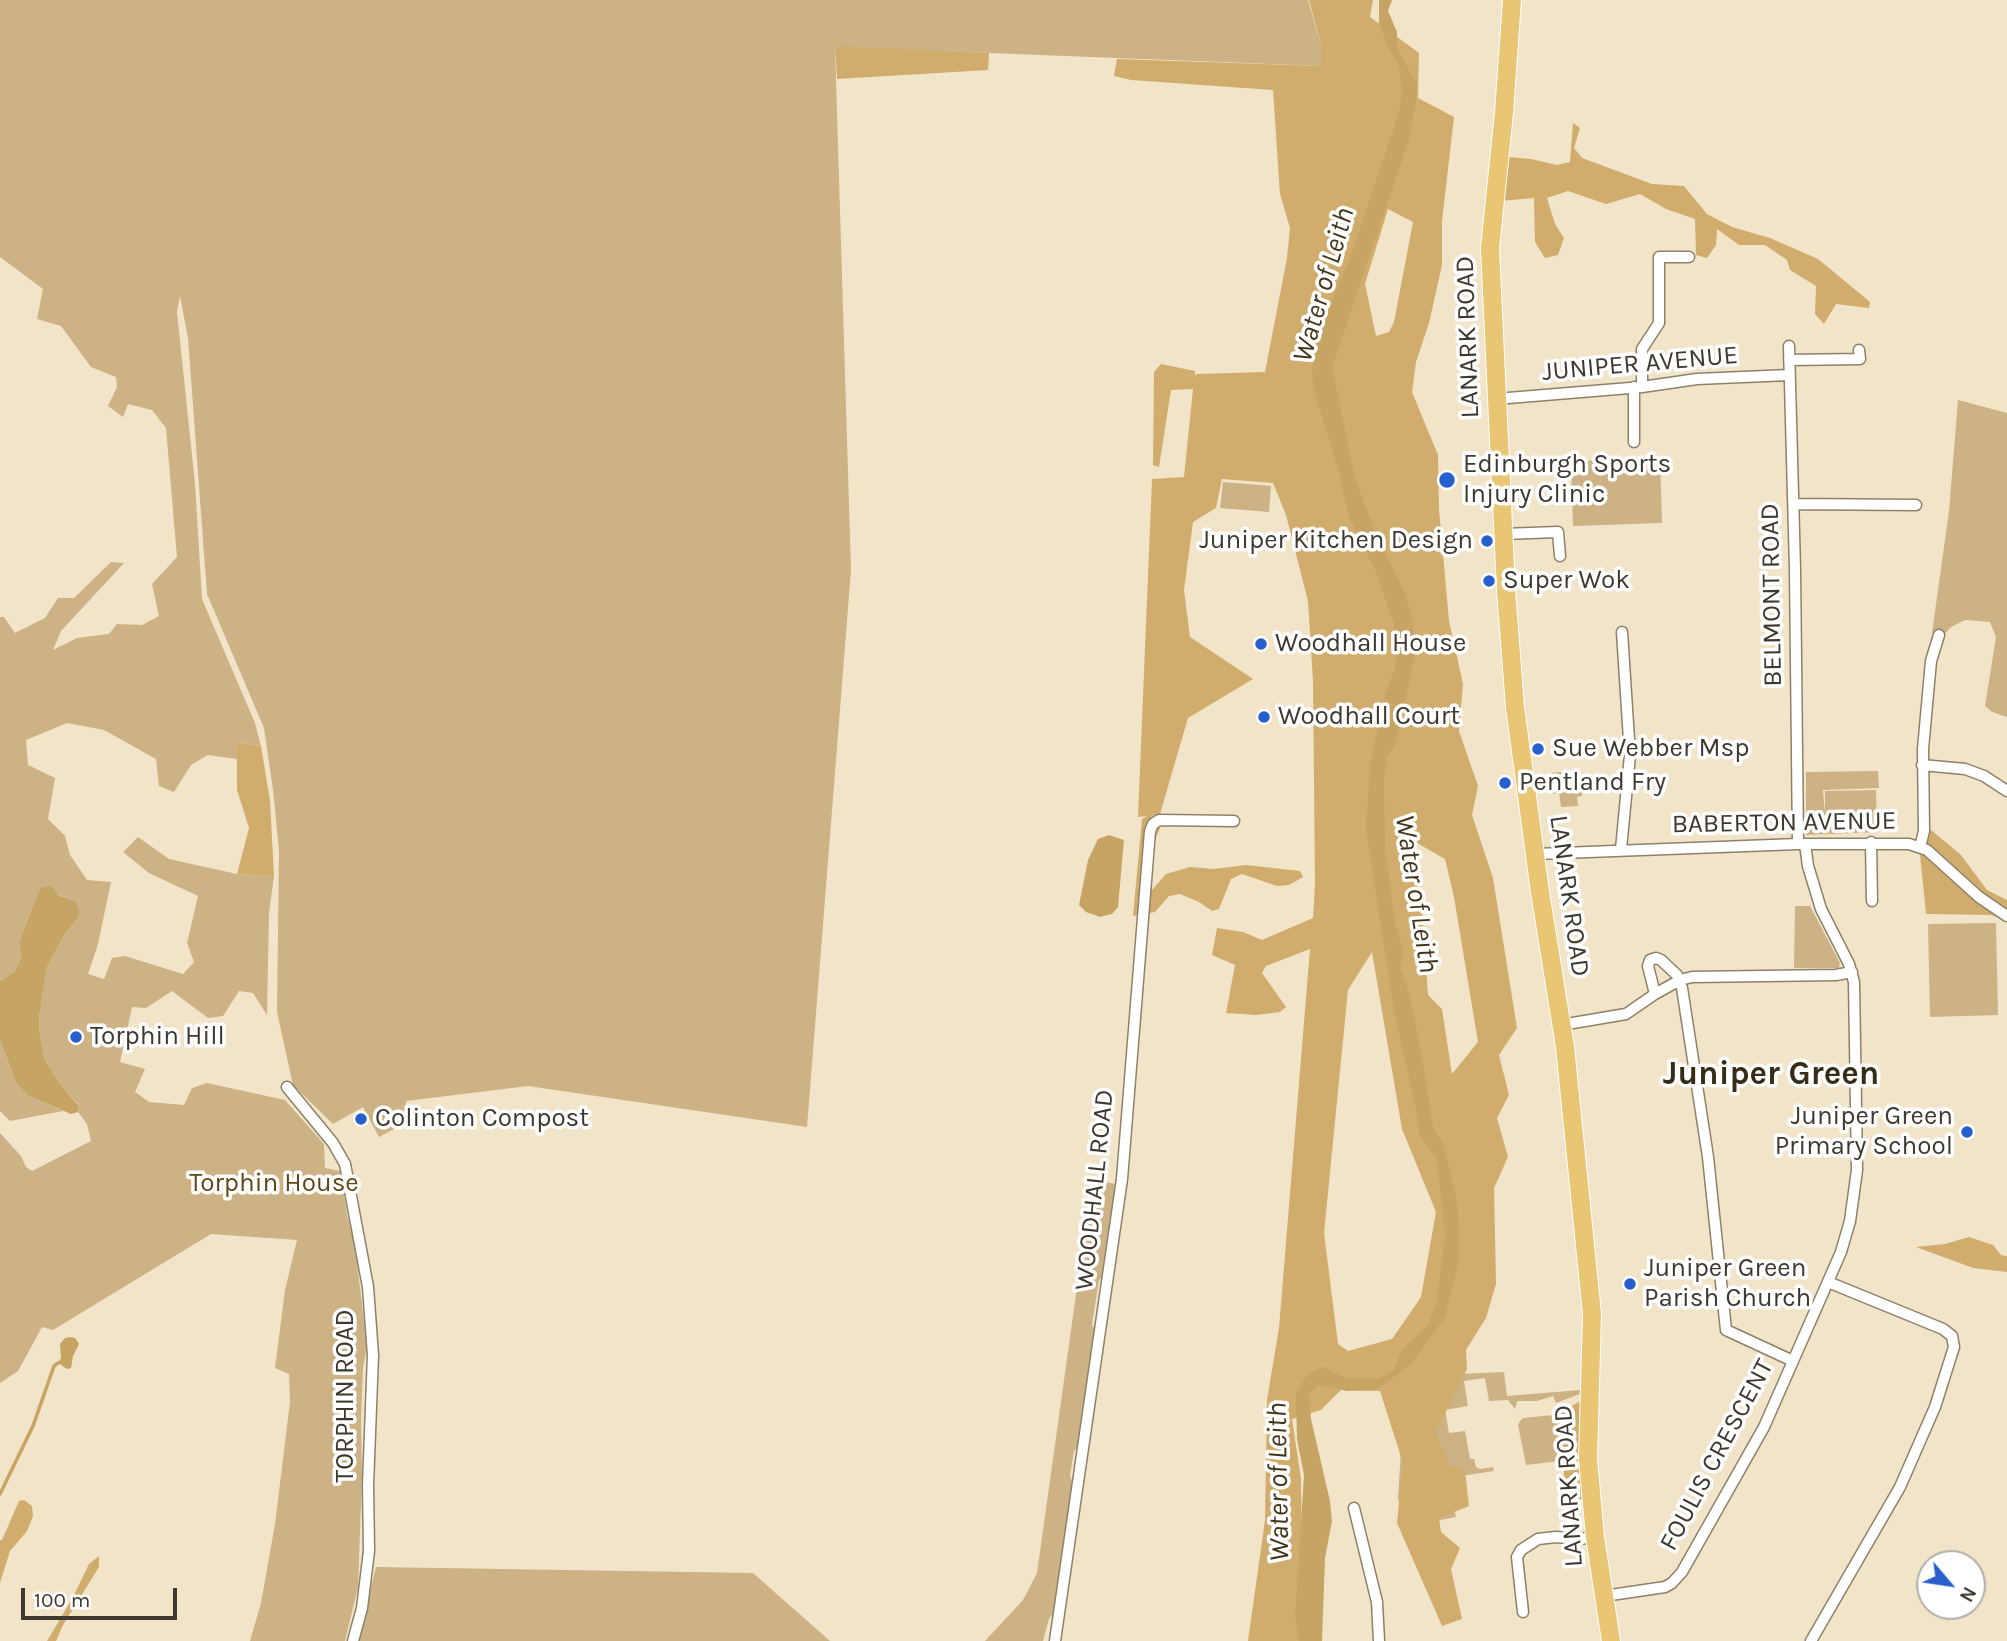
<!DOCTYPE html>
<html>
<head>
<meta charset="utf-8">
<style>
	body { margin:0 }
	#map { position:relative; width:2007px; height:1641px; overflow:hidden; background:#f2e4c9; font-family:Karla,sans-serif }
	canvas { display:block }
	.north { position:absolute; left:1916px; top:1550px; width:70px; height:70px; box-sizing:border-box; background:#fff; border:2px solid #b2afab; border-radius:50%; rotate:119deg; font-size:19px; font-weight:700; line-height:28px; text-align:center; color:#3e382e }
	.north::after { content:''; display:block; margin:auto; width:24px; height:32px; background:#275fcc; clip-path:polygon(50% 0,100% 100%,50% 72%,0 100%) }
	.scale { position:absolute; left:21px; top:1588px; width:156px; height:32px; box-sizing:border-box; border:4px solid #3e382e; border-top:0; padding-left:9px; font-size:21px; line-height:24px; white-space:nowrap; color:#3e382e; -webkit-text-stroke:5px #fff; paint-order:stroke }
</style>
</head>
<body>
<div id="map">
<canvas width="2007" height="1641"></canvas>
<div class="north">N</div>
<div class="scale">100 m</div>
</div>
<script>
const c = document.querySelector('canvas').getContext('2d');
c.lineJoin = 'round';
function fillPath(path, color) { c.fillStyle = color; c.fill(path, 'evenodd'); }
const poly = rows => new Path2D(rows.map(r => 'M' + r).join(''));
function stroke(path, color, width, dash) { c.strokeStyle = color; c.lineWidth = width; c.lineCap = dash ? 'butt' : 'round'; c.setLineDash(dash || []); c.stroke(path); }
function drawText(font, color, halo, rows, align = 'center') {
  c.font = font + ' Karla,sans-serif'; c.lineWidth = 7; c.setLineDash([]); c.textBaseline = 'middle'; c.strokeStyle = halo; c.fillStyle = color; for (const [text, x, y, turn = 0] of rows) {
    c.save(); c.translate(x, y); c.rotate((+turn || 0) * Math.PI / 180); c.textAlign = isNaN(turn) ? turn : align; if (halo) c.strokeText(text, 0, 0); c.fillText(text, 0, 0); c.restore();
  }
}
fillPath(poly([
	[0,0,1308,0,1321,45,1322,66,835,47,851,570,807,1127,528,1086,406,1101,405,1120,398,1127,379,1137,363,1107,333,1124,293,1085,277,1012,279,850,273,790,264,728,207,594,188,338,180,296,177,312,195,484,202,599,255,723,261,746,238,742,237,759,208,755,191,765,174,792,159,786,156,759,104,730,67,723,26,740,28,765,55,778,48,819,65,836,70,855,87,880,111,882,98,944,88,974,104,979,112,958,125,956,183,974,194,962,187,943,198,896,149,873,123,852,138,837,169,859,237,874,274,876,269,913,267,1015,253,993,239,991,223,1016,208,1018,172,991,146,1008,132,1007,120,1062,145,1069,135,1092,149,1102,184,1105,192,1088,207,1083,285,1100,324,1144,325,1168,340,1171,347,1214,355,1246,367,1346,363,1368,361,1421,362,1476,358,1587,345,1641,250,1641,261,1603,275,1524,290,1402,289,1374,275,1368,285,1290,297,1240,211,1234,53,1330,42,1327,18,1371,0,1383,0,1133,21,1156,26,1167,32,1171,91,1141,87,1124,78,1112,79,1105,59,1082,45,1060,40,1036,39,1018,47,967,66,932,78,918,75,901,40,888,19,942,21,957,15,971,0,981,0,617,4,617,15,633,45,618,58,598,74,598,111,562,124,563,61,631,53,650,77,638,109,634,117,624,142,625,159,616,152,584,177,557,166,428,152,410,128,404,123,417,108,406,117,387,116,377,91,367,61,326,37,319,43,289,0,257],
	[1958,400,2007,413,2007,717,1992,712,1985,706,1996,637,1990,622,1965,620,1951,627,1943,636,1932,633,1949,511],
	[1660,459,1662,523,1573,526,1571,461],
	[1223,482,1271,486,1269,512,1220,508],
	[1878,771,1879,788,1823,790,1825,814,1825,791,1876,790,1877,832,1806,835,1806,772],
	[1561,772,1563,779,1581,778,1582,796,1577,797,1578,806,1561,807,1559,793,1553,794,1551,773],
	[1795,906,1810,906,1840,963,1839,968,1794,968],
	[1996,923,1998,1015,1930,1017,1928,924],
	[0,1040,16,1083,28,1096,63,1111,10,1121,0,1111],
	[1106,1182,1115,1184,1104,1275,1099,1280,1092,1325,1096,1331,1079,1445,1074,1451,1070,1476,1073,1484,1057,1608,1049,1619,1043,1641,985,1641,1023,1600,1037,1573,1087,1216,1103,1196],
	[1504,1372,1507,1396,1580,1390,1580,1394,1556,1403,1553,1396,1537,1401,1517,1401,1515,1409,1508,1400,1489,1401,1485,1378,1464,1381,1468,1406,1445,1410,1449,1433,1465,1431,1470,1459,1474,1459,1476,1467,1480,1469,1493,1467,1494,1471,1448,1478,1456,1517,1404,1527,1398,1498,1401,1449,1458,1374],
	[1579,1402,1576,1459,1526,1465,1518,1425,1520,1421,1523,1418,1553,1415],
	[376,1567,753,1573,830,1641,358,1641]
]), '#ccb284');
fillPath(poly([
	[1309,0,1373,0,1370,17,1419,53,1418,98,1454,117,1442,221,1442,265,1429,323,1416,362,1412,392,1438,455,1439,509,1449,621,1463,684,1459,731,1478,786,1472,815,1493,878,1517,1028,1499,1055,1509,1095,1497,1118,1508,1157,1494,1188,1496,1284,1486,1318,1466,1350,1467,1369,1436,1432,1450,1466,1465,1470,1469,1506,1439,1518,1441,1532,1460,1548,1451,1569,1462,1619,1442,1626,1397,1523,1403,1463,1380,1391,1341,1390,1321,1410,1292,1419,1301,1479,1302,1581,1307,1641,1248,1641,1265,1520,1267,1400,1279,1328,1310,949,1266,966,1262,973,1286,1007,1280,1012,1256,1015,1226,1013,1235,965,1212,955,1217,928,1243,932,1262,940,1313,918,1315,884,1313,681,1308,601,1286,515,1273,483,1222,479,1216,508,1193,522,1184,590,1190,637,1253,679,1188,718,1160,814,1151,816,1160,828,1148,857,1152,890,1166,874,1190,867,1214,869,1246,865,1300,871,1303,877,1289,885,1277,886,1242,874,1231,879,1219,909,1212,911,1199,902,1180,894,1169,896,1155,912,1133,916,1142,819,1147,816,1138,817,1152,479,1184,477,1193,389,1171,390,1159,467,1153,465,1154,372,1161,364,1195,371,1195,377,1196,374,1265,372,1287,258,1290,228,1280,194,1273,90,1131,80,1114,76,1117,59,1321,66,1321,45],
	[1388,209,1413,222,1394,322,1389,332,1376,336,1365,284],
	[1417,843,1445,859,1454,897,1478,1042,1452,1074,1442,1009,1428,995,1421,891,1400,863],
	[1372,952,1402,1129,1436,1212,1421,1297,1392,1339,1348,1351,1338,1344,1324,1233,1348,990],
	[835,46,989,53,988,70,837,79],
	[1573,123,1580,128,1574,148,1582,158,1652,184,1684,186,1707,214,1732,227,1770,238,1818,259,1870,302,1869,308,1836,304,1824,324,1815,314,1816,286,1790,270,1787,260,1765,245,1739,245,1717,229,1716,245,1707,258,1696,255,1695,219,1666,209,1640,194,1606,204,1568,191,1547,198,1555,224,1564,238,1558,255,1545,258,1535,242,1534,198,1500,201,1508,157,1531,159,1557,165,1570,162],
	[237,742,261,746,270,801,274,876,237,874,249,828,237,790],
	[1931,830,1961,855,1987,890,2007,900,2007,921,1991,915,1926,914,1920,855],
	[1969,1237,1993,1245,2001,1255,2007,1256,2007,1272,1973,1268,1916,1247,1945,1244],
	[1579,1402,1588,1403,1587,1498,1566,1502,1564,1495,1564,1448,1568,1409],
	[24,1500,32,1506,33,1516,27,1531,10,1551,0,1583,0,1540,2,1540,19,1501],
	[99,1556,99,1567,63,1625,56,1641,47,1641,72,1599,89,1564]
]), '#d0ad6d');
fillPath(poly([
	[1379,0,1392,0,1388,11,1397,32,1397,48,1417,85,1416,100,1409,139,1332,368,1355,478,1374,529,1406,596,1413,623,1416,650,1396,742,1387,757,1384,781,1385,849,1395,923,1403,949,1400,968,1409,992,1421,1052,1433,1127,1444,1146,1457,1201,1459,1249,1457,1270,1445,1317,1411,1364,1376,1390,1347,1391,1319,1385,1309,1394,1311,1419,1330,1501,1332,1521,1325,1558,1322,1641,1299,1641,1295,1616,1304,1475,1297,1439,1296,1393,1307,1375,1323,1367,1348,1379,1378,1379,1394,1370,1402,1350,1428,1325,1437,1302,1445,1234,1437,1159,1419,1135,1417,1114,1394,1011,1366,828,1370,765,1385,695,1396,666,1394,623,1375,570,1349,517,1339,472,1314,391,1312,374,1315,346,1325,318,1349,261,1399,113,1402,88,1399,67,1389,48,1379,23],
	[1109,835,1124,840,1118,907,1112,914,1100,917,1086,912,1079,905,1088,860,1098,839],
	[51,886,58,895,75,901,79,912,78,918,66,932,47,967,39,1018,40,1036,45,1060,59,1082,79,1106,78,1112,71,1114,28,1096,16,1083,0,1040,0,981,15,971,21,957,19,942,40,888],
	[70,1337,75,1338,79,1344,73,1356,71,1368,67,1369,58,1363,61,1358,60,1344,65,1338]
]), '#c6a464');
stroke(poly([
	[0,1494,33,1426,54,1366,58,1363]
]), '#c6a464', 3.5);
const minor = poly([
	[1789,346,1795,569,1798,844],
	[1789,360,1860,359,1859,350],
	[1634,387,1634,442],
	[1642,387,1642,349,1659,323,1659,257,1689,257],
	[1496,399,1642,387,1697,379,1789,375],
	[1794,504,1916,505],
	[1503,534,1558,532,1560,556],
	[1922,765,1965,769,1984,776,2007,791],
	[1871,842,1872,901],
	[1920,847,1924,831,1923,749,1931,661,1939,635],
	[1621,849,1630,755,1622,632],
	[1536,854,1798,844,1909,844,1927,850,1979,897,2007,916],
	[1655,994,1648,966,1650,960,1656,958,1661,960,1677,975,1682,988,1708,1157,1726,1330,1793,1361],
	[1561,1025,1626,1014,1655,994,1680,980,1692,977,1836,975,1852,972],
	[287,1087,333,1143,345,1164,368,1287,373,1355,368,1485,369,1551,362,1608,353,1641],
	[1354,1508,1377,1602,1379,1641],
	[1604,1596,1665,1587,1672,1583,1682,1572,1764,1427,1841,1252,1850,1221,1857,1170,1854,982,1849,964,1821,909,1808,866,1805,844],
	[1523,1612,1517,1557,1521,1550,1538,1539,1556,1537,1579,1539,1595,1537],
	[1055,1641,1122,1179,1150,831,1153,824,1159,820,1234,821],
	[1811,1641,1900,1487,1935,1407,1954,1347,1952,1336,1943,1329,1828,1282]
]);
const primary = poly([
	[1512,0,1504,113,1490,248,1506,590,1515,707,1540,892,1565,1047,1592,1314,1588,1459,1595,1537,1611,1641]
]);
stroke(minor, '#8f8169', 13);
stroke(primary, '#fff', 20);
stroke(minor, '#fff', 10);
stroke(primary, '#e8c674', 18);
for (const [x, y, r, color] of [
	[1447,480,9,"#275fcc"],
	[1487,541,7,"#275fcc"],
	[1489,581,7,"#275fcc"],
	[1261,644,7,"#275fcc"],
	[1264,717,7,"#275fcc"],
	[1538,749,7,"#275fcc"],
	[1505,783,7,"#275fcc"],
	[76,1037,7,"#275fcc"],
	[361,1119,7,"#275fcc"],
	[1967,1132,7,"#275fcc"],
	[1630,1284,7,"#275fcc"]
]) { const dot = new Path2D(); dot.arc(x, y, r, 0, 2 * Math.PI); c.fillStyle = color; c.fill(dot); stroke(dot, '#fff', 2.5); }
drawText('26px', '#3e382e', '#fff', [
	["LANARK ROAD",1468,337,-92],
	["JUNIPER AVENUE",1640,364,-5],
	["BELMONT ROAD",1772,595,-91],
	["BABERTON AVENUE",1784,823,-1],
	["LANARK ROAD",1569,896,82],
	["WOODHALL ROAD",1095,1190,-84],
	["TORPHIN ROAD",346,1396,-90],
	["FOULIS CRESCENT",1717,1455,-62],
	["LANARK ROAD",1569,1486,-94]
]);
drawText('26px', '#3e382e', '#fff', [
	["Edinburgh Sports",1463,465],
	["Injury Clinic",1463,495],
	["Juniper Kitchen Design",1473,541,"right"],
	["Super Wok",1503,581],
	["Woodhall House",1275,644],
	["Woodhall Court",1278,717],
	["Sue Webber Msp",1552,749],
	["Pentland Fry",1519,783],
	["Torphin Hill",90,1037],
	["Juniper Green",1953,1117,"right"],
	["Primary School",1953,1147,"right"],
	["Colinton Compost",375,1119],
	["Juniper Green",1644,1269],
	["Parish Church",1644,1299]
], 'left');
drawText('26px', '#5f4716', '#fff', [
	["Torphin House",274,1184]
]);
drawText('italic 28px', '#443519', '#fff', [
	["Water of Leith",1324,285,-74],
	["Water of Leith",1416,894,81],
	["Water of Leith",1279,1482,-91]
]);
drawText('bold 33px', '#372c17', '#fff', [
	["Juniper Green",1771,1075]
]);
</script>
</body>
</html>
